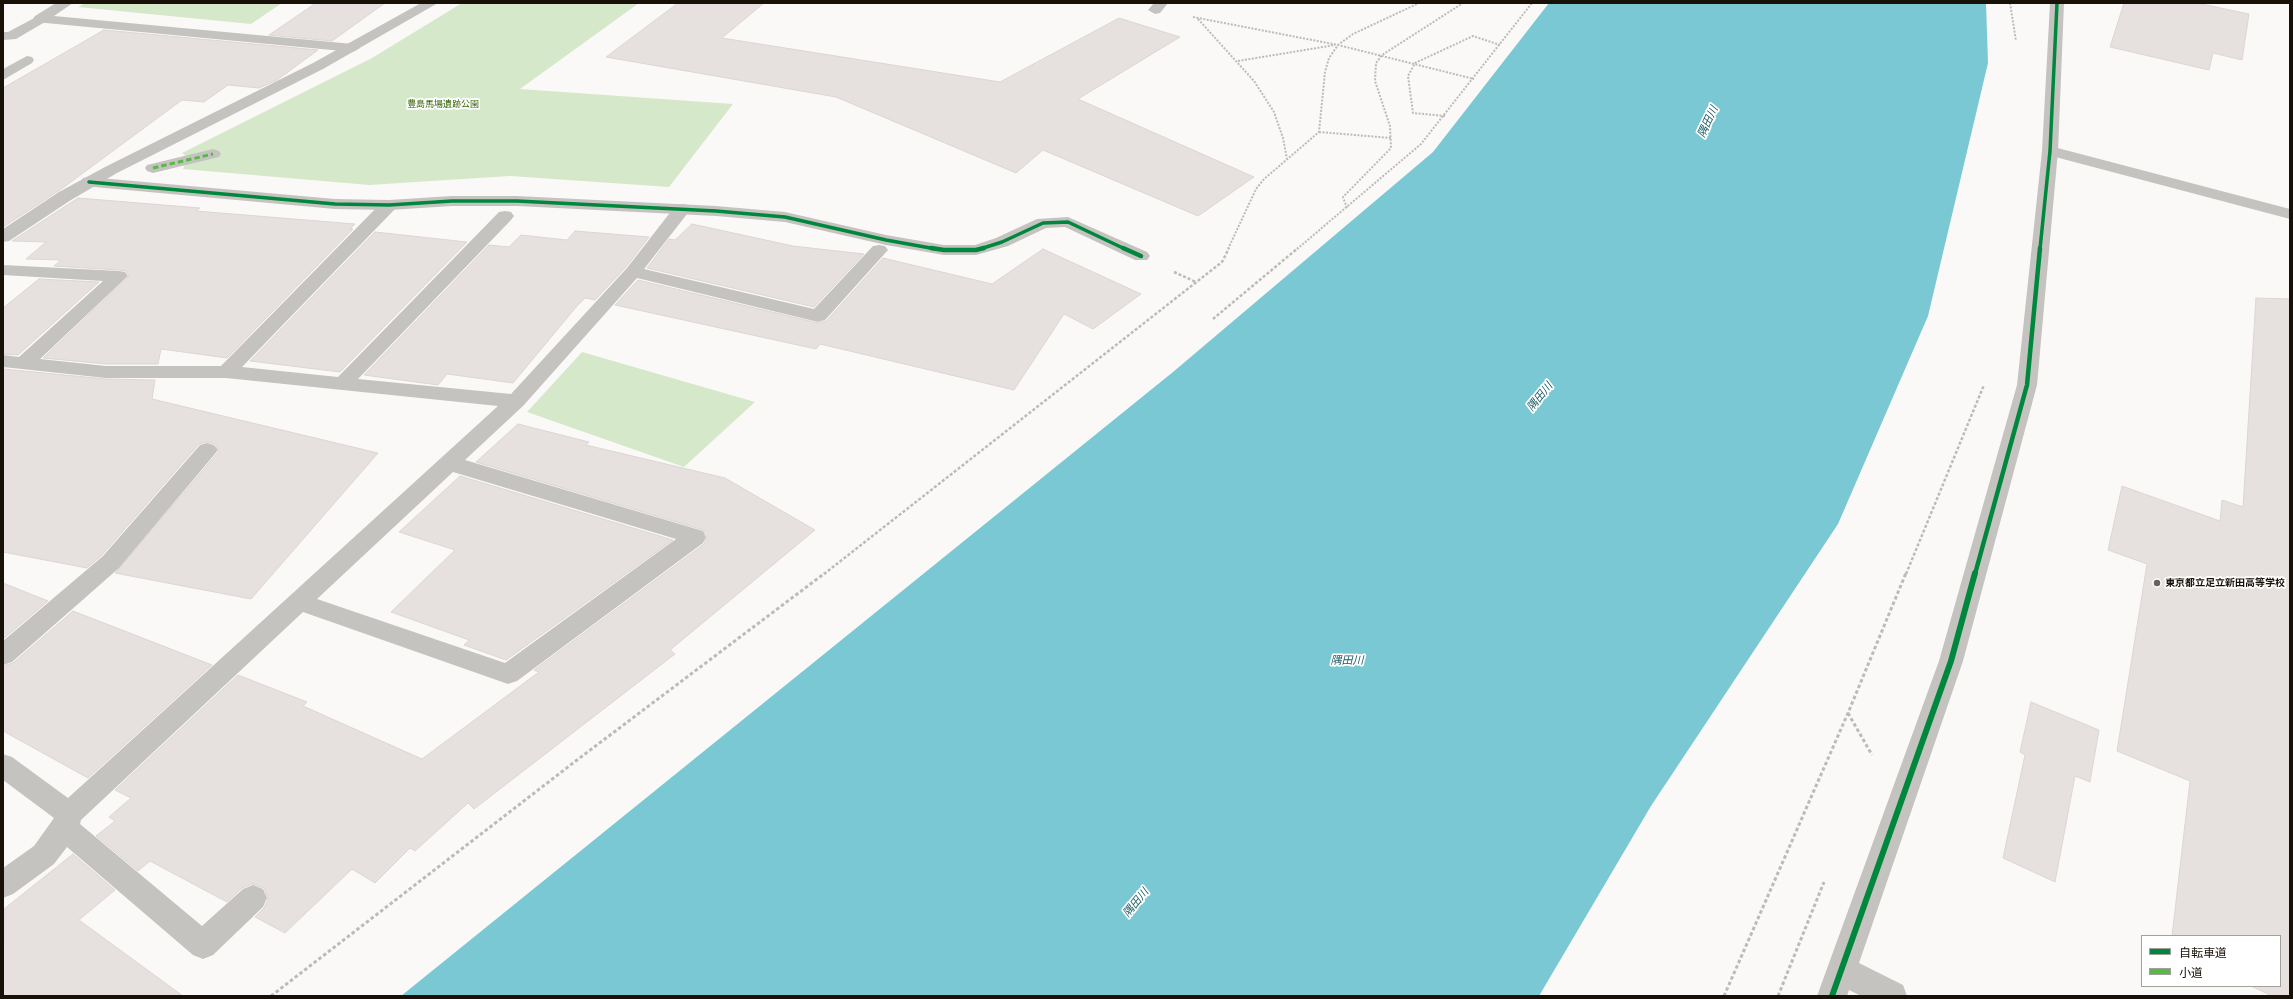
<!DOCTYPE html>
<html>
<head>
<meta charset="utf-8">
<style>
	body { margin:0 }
	#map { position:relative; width:2293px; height:999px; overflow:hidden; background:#fbf9f7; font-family:"PT Sans Narrow","Noto Sans JP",sans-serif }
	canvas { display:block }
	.frame { position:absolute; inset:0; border:4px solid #171108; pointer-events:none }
	.legend { position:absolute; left:2141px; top:935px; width:140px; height:52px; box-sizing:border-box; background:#fff; border:1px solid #a2a09c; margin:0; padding:5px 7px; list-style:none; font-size:12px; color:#171108 }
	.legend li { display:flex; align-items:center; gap:8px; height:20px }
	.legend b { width:20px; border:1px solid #a2a09c }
</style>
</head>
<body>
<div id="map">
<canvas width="2293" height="999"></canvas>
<div class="frame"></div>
<ul class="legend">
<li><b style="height:5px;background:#00873e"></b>自転車道</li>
<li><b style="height:5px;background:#58b947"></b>小道</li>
</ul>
</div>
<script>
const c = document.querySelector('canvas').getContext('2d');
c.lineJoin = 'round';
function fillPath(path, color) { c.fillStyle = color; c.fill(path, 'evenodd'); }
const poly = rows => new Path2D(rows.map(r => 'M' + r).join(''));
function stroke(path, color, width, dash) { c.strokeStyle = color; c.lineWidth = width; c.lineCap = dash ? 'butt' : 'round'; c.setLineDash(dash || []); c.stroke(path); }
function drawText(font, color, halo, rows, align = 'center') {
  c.font = font + ' "PT Sans Narrow","Noto Sans JP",sans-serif'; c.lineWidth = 3.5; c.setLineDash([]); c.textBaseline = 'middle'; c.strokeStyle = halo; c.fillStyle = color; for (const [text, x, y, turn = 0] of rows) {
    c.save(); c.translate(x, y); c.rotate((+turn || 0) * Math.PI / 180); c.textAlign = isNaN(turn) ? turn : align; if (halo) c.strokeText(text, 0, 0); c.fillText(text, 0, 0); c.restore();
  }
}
fillPath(poly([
	[85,3,282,3,251,24,78,7],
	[462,3,639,3,520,89,733,104,669,187,510,176,369,185,183,169,188,158,182,153,372,58],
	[582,352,755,402,684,467,527,412]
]), '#d6e8ca');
fillPath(poly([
	[1549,3,1986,3,1988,63,1928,316,1838,524,1651,806,1539,996,401,996,1173,372,1433,152]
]), '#7ac8d3');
const building = poly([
	[316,3,385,3,332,41,269,35,316,3],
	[678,3,764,3,722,38,1000,82,1119,18,1180,37,1078,99,1254,177,1198,216,1043,150,1016,173,836,97,606,57,678,3],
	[2124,3,2197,3,2249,14,2242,60,2213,53,2209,70,2110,47,2124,3],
	[104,30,318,50,277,80,259,88,228,85,204,102,182,100,60,190,3,227,3,88,104,30],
	[78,198,200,208,196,211,355,224,350,229,353,229,227,358,161,349,158,364,106,364,43,358,129,276,126,271,119,270,54,266,61,260,26,259,46,242,12,241,78,198],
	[692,224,793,246,864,254,814,307,647,268,669,239,675,240,692,224],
	[575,231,649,237,626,267,595,300,585,298,577,306,513,383,447,374,438,385,364,375,489,245,509,247,521,235,567,240,575,231],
	[375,232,467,242,340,372,250,361,375,232],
	[1043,249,1141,294,1093,329,1064,314,1014,390,820,344,816,349,615,305,638,280,818,323,826,321,883,258,992,284,1043,249],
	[39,279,99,282,18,355,3,354,3,308,39,279],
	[2256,298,2290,299,2290,996,2272,996,2251,986,2280,986,2280,936,2172,936,2190,781,2117,751,2147,564,2108,550,2122,486,2220,521,2222,500,2243,507,2256,298],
	[3,369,106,379,155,380,152,399,378,453,251,599,115,573,219,451,215,444,207,442,199,444,102,555,87,568,3,552,3,369],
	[518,424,589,442,586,445,725,478,815,530,670,650,675,654,474,809,468,803,415,851,410,848,375,883,352,869,285,933,255,917,264,908,268,899,264,888,252,884,242,888,227,902,150,861,138,871,96,836,115,821,109,817,131,798,115,790,238,675,307,702,303,706,422,759,539,672,534,670,704,544,707,536,703,530,476,462,518,424],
	[460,476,673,540,506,660,464,645,469,640,391,612,455,550,399,532,460,476],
	[3,583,48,601,3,639,3,583],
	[73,611,212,665,88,778,3,731,3,666,13,663,73,611],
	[2031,702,2099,730,2090,782,2075,776,2055,882,2003,858,2025,755,2020,752,2031,702],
	[73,854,115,890,79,920,183,996,3,996,4,909,73,854]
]);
fillPath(building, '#e6e0de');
stroke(building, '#dcd5d3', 1);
stroke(poly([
	[2010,3,2016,41],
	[1193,17,1338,45,1474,79],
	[1198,19,1254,81,1274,112,1283,138,1287,159],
	[1238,61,1335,45],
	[1445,116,1413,113,1408,76,1415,63,1473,36,1500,45],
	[1319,132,1391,138],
	[1347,208,1343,197,1391,148,1390,126,1375,81,1376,63,1382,55,1463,3],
	[1228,249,1256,189,1264,179,1319,132,1325,72,1329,58,1338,45,1353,34,1419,3],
	[1297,249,1421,144,1532,3]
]), '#bcbbb8', 2, [2, 1.5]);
stroke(poly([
	[1174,272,1196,282],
	[1213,319,1298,248],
	[824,574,1222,262,1229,248],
	[1906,574,1984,385]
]), '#bcbbb8', 2.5, [3, 2]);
stroke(poly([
	[1848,713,1872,755],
	[271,996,577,760,825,573],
	[1724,996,1848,713,1906,573],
	[1778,996,1824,882]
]), '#bcbbb8', 3, [3.5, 2.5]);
fillPath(poly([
	[56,3,73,3,54,16,353,44,360,48,353,52,35,22,33,19,35,16,56,3],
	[1154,3,1168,3,1160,13,1155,14,1148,10,1154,3],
	[27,56,32,57,34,60,32,63,3,80,3,69,27,56],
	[389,200,395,201,398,205,395,209,242,367,338,377,499,212,505,211,511,212,514,216,511,220,358,379,511,394,627,268,676,205,682,204,688,205,691,209,644,269,814,309,873,246,879,245,885,246,888,250,825,320,818,322,637,278,523,406,465,460,703,531,706,537,703,543,517,681,508,684,303,612,81,820,80,824,202,926,243,889,253,885,263,889,267,898,263,907,213,955,203,959,193,955,67,847,54,864,13,894,3,898,3,868,34,846,54,818,3,780,3,754,12,757,68,798,498,406,226,378,106,378,3,367,3,355,19,357,103,281,3,275,3,265,119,271,125,272,128,276,40,359,106,366,221,366,383,201,389,200],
	[453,472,676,539,505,663,317,599,453,472],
	[207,443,214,445,218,450,214,455,119,568,12,662,3,665,3,641,103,556,200,445,207,443]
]), '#c5c3c0');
fillPath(poly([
	[213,149,219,151,221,154,219,157,153,173,147,171,145,168,147,165,213,149]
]), '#c5c3c0');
fillPath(poly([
	[2050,3,2064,3,2058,151,2037,385,1963,661,1859,963,1903,985,1907,996,1861,996,1849,990,1847,996,1817,996,1939,661,2017,385,2042,151,2050,3],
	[40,15,45,16,47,19,45,22,16,39,3,40,3,32,8,32,40,15],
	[89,177,335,199,389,200,452,196,517,196,716,206,785,212,886,235,944,245,975,245,996,238,1037,219,1068,217,1147,252,1150,256,1147,260,1135,260,1065,227,1046,228,1008,246,976,255,944,255,886,245,785,222,716,216,517,206,452,206,389,210,335,209,83,186,81,182,83,178,89,177]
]), '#c5c3c0');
fillPath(poly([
	[421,3,438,3,323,69,117,173,71,200,9,241,3,242,3,229,59,192,105,167,313,63,421,3],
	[2050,146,2290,209,2290,219,2044,154,2042,151,2044,148,2050,146]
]), '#c5c3c0');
stroke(poly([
	[153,168,213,154]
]), '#58b947', 3, [5.5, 3]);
stroke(poly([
	[89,182,335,204,389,205,452,201,517,201,716,211,785,217,886,240,936,249],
	[980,249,1002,242,1043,223,1068,222,1125,249],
	[2040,249,2050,151,2057,3]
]), '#00873e', 3.5);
stroke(poly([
	[931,248,944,250,976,250,984,248],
	[1123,248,1141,256],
	[1975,574,2027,385,2040,248]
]), '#00873e', 4.5);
stroke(poly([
	[1832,996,1951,661,1975,573]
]), '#00873e', 6);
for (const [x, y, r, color] of [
	[2157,583,4,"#67625c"]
]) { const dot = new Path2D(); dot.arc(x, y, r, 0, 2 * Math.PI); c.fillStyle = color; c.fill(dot); stroke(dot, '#fff', 1.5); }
drawText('9px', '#356306', '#fff', [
	["豊島馬場遺跡公園",443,104]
]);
drawText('bold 10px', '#171108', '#fff', [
	["東京都立足立新田高等学校",2165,583]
], 'left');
drawText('italic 11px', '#1e5c64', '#fff', [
	["隅田川",1708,122,-65],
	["隅田川",1540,397,-51],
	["隅田川",1347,661],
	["隅田川",1136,903,-51]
]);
</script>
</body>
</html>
